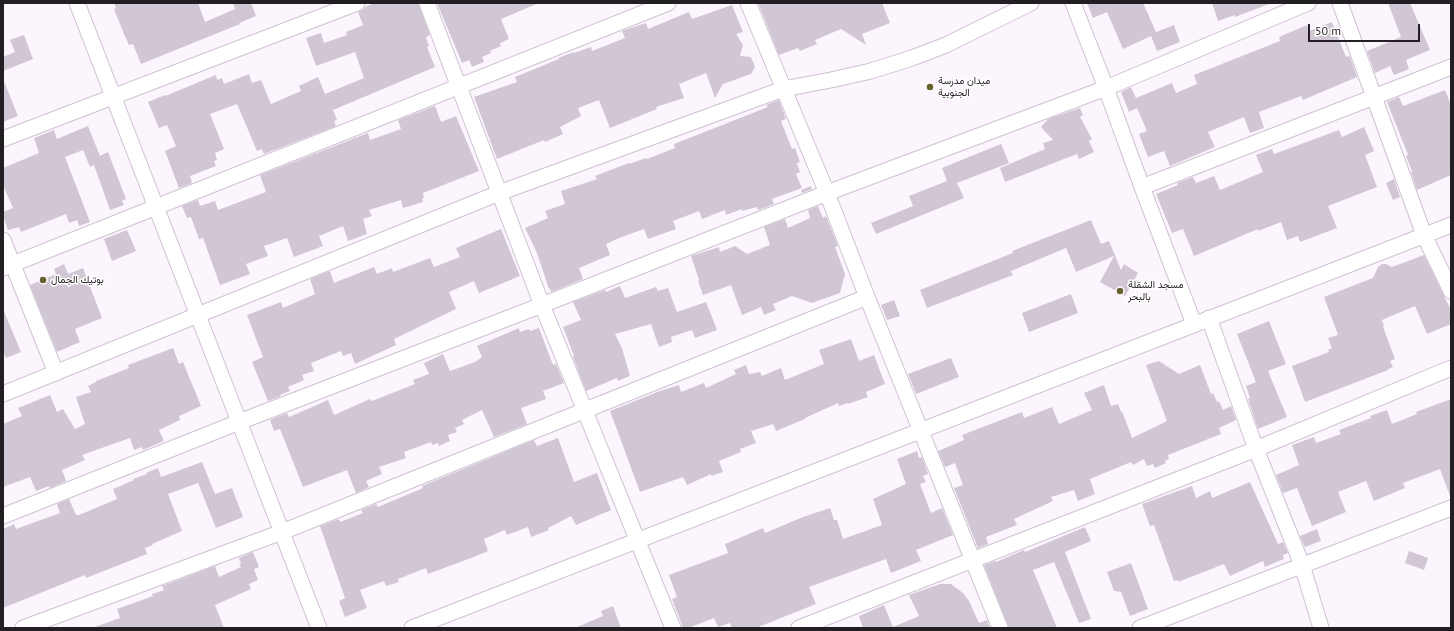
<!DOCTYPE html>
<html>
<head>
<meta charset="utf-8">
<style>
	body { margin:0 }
	#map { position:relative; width:1454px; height:631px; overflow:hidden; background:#fdf5fe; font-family:"PT Sans",sans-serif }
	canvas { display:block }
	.frame { position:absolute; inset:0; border:4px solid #231e24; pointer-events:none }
	.scale { position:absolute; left:1308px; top:24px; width:112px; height:18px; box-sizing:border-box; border:2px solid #231e24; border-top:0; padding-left:5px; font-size:12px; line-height:14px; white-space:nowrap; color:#231e24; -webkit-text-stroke:3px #fff; paint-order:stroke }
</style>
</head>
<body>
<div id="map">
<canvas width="1454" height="631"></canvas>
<div class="frame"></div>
<div class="scale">50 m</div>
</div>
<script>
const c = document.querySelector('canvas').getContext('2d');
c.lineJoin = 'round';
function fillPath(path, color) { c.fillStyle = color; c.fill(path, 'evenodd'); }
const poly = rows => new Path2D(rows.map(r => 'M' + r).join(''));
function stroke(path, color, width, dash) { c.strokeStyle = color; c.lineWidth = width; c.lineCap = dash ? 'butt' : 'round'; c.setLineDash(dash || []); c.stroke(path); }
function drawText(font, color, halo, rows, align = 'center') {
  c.font = font + ' "PT Sans",Vazirmatn,sans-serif'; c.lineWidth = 3; c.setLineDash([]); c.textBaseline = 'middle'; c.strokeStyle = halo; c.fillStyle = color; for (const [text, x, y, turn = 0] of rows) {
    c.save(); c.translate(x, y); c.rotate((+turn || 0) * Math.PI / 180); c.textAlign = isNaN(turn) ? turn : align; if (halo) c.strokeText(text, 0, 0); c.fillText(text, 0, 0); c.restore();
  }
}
fillPath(poly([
	[114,3,198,3,205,22,235,9,233,3,251,3,256,16,239,23,240,24,141,64,133,44,129,45,124,34,114,9,116,8],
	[374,3,418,3,430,35,426,37,429,46,427,47,435,67,333,110,337,120,334,121,336,126,264,154,262,149,257,151,237,104,210,114,224,149,215,153,217,160,214,161,216,166,190,176,192,183,179,188,165,151,176,146,167,125,159,128,148,102,165,95,165,96,216,75,217,80,222,78,224,84,249,74,252,83,261,80,271,104,301,91,299,86,318,77,325,94,364,78,355,52,316,66,306,38,321,33,324,43,347,35,346,32,363,25,358,12,364,9,365,7],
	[437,3,539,3,501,19,509,39,500,43,501,46,490,51,491,53,482,57,484,62,472,67,469,60,462,63],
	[758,3,882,3,890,23,862,34,866,45,841,29,815,40,817,44,800,51,798,48,779,55],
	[1087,3,1143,3,1156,32,1174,25,1180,42,1157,51,1151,36,1123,49,1107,12,1093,18],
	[1212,3,1269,3,1269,4,1235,17,1235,15,1218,21],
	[1388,3,1410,3,1430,50,1406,60,1409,69,1394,75,1390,66,1375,73,1367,51,1401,37],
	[732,5,743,32,736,34,743,45,740,56,751,57,755,67,751,74,723,84,715,98,706,73,679,84,684,98,656,107,657,109,610,128,599,100,578,108,581,116,560,127,563,134,545,142,544,140,497,159,474,97,517,82,515,77,559,59,558,58,574,52,574,53,591,47,592,51,625,38,622,31,646,23,648,29,689,12,692,19],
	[1332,22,1346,57,1349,56,1350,57,1357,77,1303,100,1301,96,1259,112,1264,128,1250,133,1244,117,1208,132,1215,147,1170,166,1164,151,1148,157,1139,134,1147,131,1137,108,1129,112,1121,92,1131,87,1136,98,1172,83,1176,93,1197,84,1194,75,1280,41,1279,37,1307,25,1309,31],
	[24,35,33,59,3,71,3,57,15,52,10,40],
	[3,79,18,116,3,122],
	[1445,90,1451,105,1451,175,1417,190,1411,172,1412,171,1406,156,1408,155,1387,102,1399,97,1403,106],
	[779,100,786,119,781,121,792,149,795,148,800,162,797,163,800,172,796,174,802,188,772,199,774,204,758,210,757,207,742,211,742,209,726,215,725,210,702,219,699,211,673,221,676,229,648,239,644,229,619,238,606,244,610,255,579,268,583,279,551,292,550,288,549,289,537,253,525,228,548,218,545,211,565,204,561,191,597,179,595,176,629,163,629,164,646,158,647,159,675,148,674,144,768,107,766,105],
	[435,106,441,122,456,116,479,171,423,193,424,198,422,198,423,202,403,208,401,200,369,210,372,216,363,219,367,234,348,241,343,226,319,236,323,246,294,257,287,238,264,246,268,256,246,264,250,274,220,285,203,238,199,239,191,217,187,218,182,206,198,200,200,206,215,201,218,210,266,192,260,175,368,133,370,140,401,129,398,120],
	[1080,108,1083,115,1080,117,1092,139,1089,141,1094,152,1079,159,1077,154,1005,182,1000,168,1045,149,1043,143,1053,140,1041,127,1048,119],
	[88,126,100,156,108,152,126,199,122,201,124,205,110,210,94,165,90,167,83,150,65,157,90,222,79,226,77,220,69,223,66,214,21,232,19,227,8,230,3,216,3,212,13,208,3,185,3,168,39,153,34,138,54,130,57,139],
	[1364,127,1374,151,1365,155,1377,187,1328,206,1337,228,1300,242,1298,236,1287,240,1281,222,1258,231,1258,229,1194,256,1183,229,1172,233,1156,194,1178,185,1177,183,1193,177,1196,183,1214,176,1220,190,1263,172,1256,155,1272,149,1274,154,1339,130,1342,137],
	[1001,144,1009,163,957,183,964,198,876,234,871,223,913,206,909,196,947,181,942,168],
	[1394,179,1400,197,1393,200,1386,183],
	[811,186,812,189,802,193,801,190],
	[818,206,823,218,826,216,838,246,835,247,845,274,840,293,812,303,792,296,773,304,776,310,764,315,761,307,742,315,731,285,703,295,698,281,699,280,691,256,719,247,720,252,735,246,747,254,770,245,764,227,785,219,788,228,810,218,808,210],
	[1091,220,1101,244,1109,241,1121,270,1124,264,1138,273,1125,296,1100,282,1114,256,1076,272,1066,248,1011,271,1013,275,927,308,920,290,1013,253,1012,251],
	[501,229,520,276,479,293,474,281,449,292,456,309,394,339,396,345,355,364,351,353,343,356,341,351,311,363,314,371,302,375,304,380,288,387,290,391,280,395,281,396,268,401,252,362,263,357,247,315,281,302,283,308,315,294,310,279,330,271,334,283,374,267,377,274,392,268,393,272,430,258,434,267,460,257,456,248],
	[127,230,136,251,112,261,104,239],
	[1424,255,1451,310,1451,324,1427,334,1415,306,1382,320,1384,326,1383,327,1395,359,1390,361,1393,367,1388,369,1388,370,1305,402,1292,366,1329,352,1328,350,1332,348,1328,338,1338,335,1324,297,1373,278,1378,267,1382,264,1386,264,1392,267],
	[64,264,68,274,83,268,102,318,75,329,80,342,57,352,30,285,56,274,54,269],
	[620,286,625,298,656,287,658,291,668,288,677,312,706,302,717,330,695,338,692,330,671,337,672,342,659,347,651,324,615,334,622,348,630,376,618,381,617,378,586,391,573,357,574,356,563,327,581,320,573,302,605,290,606,292],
	[1071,294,1078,313,1029,332,1022,313],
	[894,300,900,316,887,320,881,305],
	[3,309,21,352,6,358,3,351],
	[1269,321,1286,364,1268,371,1287,417,1258,429,1248,399,1250,398,1246,386,1256,382,1237,334],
	[519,328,520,332,529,329,530,331,539,328,553,365,556,364,564,383,543,391,546,399,521,408,527,424,494,437,482,410,462,420,464,424,455,428,457,432,448,435,450,441,439,446,438,443,432,445,431,442,404,452,406,458,379,467,382,474,366,481,369,487,356,493,347,470,303,487,280,429,274,431,270,420,287,413,289,417,328,400,334,415,370,399,372,401,415,384,413,380,429,374,424,363,443,354,450,371,475,362,482,357,477,346],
	[851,339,859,361,874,355,885,384,866,392,868,397,848,404,848,403,839,406,838,403,805,418,805,419,776,431,773,424,751,431,756,443,740,449,741,452,719,461,723,472,711,476,711,474,687,485,683,477,640,492,610,411,660,391,679,385,681,392,704,383,706,388,736,374,734,370,746,365,749,374,760,372,762,376,781,368,785,380,824,364,819,350],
	[173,348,179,364,183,362,201,406,179,416,180,420,159,430,164,441,143,450,142,447,134,450,130,438,82,455,85,460,62,470,66,481,50,488,49,486,36,491,30,477,3,487,3,424,22,416,18,408,50,395,57,412,63,409,75,429,85,424,76,397,91,392,88,386,96,382,96,381,129,368,128,365],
	[951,358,959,377,916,394,908,374],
	[1159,361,1179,374,1200,365,1211,394,1213,393,1217,402,1219,401,1223,410,1231,406,1236,420,1219,428,1221,434,1168,455,1169,459,1165,461,1166,463,1155,468,1153,464,1147,466,1144,459,1133,465,1131,462,1090,479,1095,494,1078,501,1074,490,1051,497,1053,501,1014,519,1017,525,986,537,988,544,978,548,954,488,963,485,955,463,945,467,938,451,964,440,962,435,1022,412,1024,418,1052,407,1059,424,1092,410,1084,393,1104,385,1111,406,1118,404,1121,412,1122,411,1132,438,1167,421,1146,365],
	[1451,399,1451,496,1450,496,1440,469,1403,483,1405,488,1374,501,1366,481,1338,492,1346,512,1312,526,1297,488,1283,493,1276,475,1299,465,1292,445,1314,437,1316,443,1341,434,1339,430,1371,418,1370,416,1387,410,1392,424,1417,414,1416,412],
	[558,438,574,482,597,473,611,510,576,525,571,516,548,528,549,530,531,537,528,527,507,535,505,530,484,539,488,551,471,558,428,574,426,568,398,579,399,582,386,586,384,581,360,590,367,608,345,617,339,601,345,598,320,526,339,519,340,522,363,513,361,510,376,504,378,507,423,488,422,486,534,440,537,446],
	[917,451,919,458,922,457,928,474,923,476,926,482,920,484,931,513,942,508,953,535,916,550,921,561,891,573,886,559,809,587,816,604,756,628,732,628,730,623,718,627,714,618,688,628,683,628,672,599,677,597,669,575,728,553,725,544,763,528,765,533,803,517,830,508,834,520,837,520,843,539,882,525,873,499,906,484,897,459],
	[202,462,215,494,232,488,243,517,216,528,198,483,168,494,182,531,152,544,153,545,145,548,147,554,86,578,85,575,3,608,3,529,14,524,16,529,60,513,57,504,69,499,76,515,79,515,117,499,113,489,134,480,133,479,147,474,146,473,158,468,161,477],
	[1250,482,1278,544,1283,542,1288,553,1283,555,1284,559,1265,567,1263,561,1230,576,1224,564,1178,582,1178,580,1174,581,1154,525,1150,526,1142,504,1192,486,1196,498,1210,491,1212,498],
	[1085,527,1091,541,1065,552,1091,619,1079,623,1054,562,1033,570,1057,628,1009,628,984,565,995,561,996,562,1024,550,1025,552],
	[1317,529,1321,541,1305,547,1300,536],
	[1409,551,1428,558,1424,570,1405,563],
	[253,552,259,567,254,569,258,580,249,584,251,589,215,605,224,628,96,628,95,627,120,618,117,609,153,596,152,594,164,590,162,586,215,566,219,577,241,567,239,564,241,564,239,558],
	[1131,563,1148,609,1130,616,1121,592,1114,591,1107,572],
	[940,584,951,584,963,593,969,601,979,623,987,620,990,628,863,628,859,616,884,605,893,627,919,616,909,595],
	[613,606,621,628,575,628,603,616,601,611]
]), '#d1c6d4');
const minor = poly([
	[77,3,319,628],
	[427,3,542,305,673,628],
	[748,3,827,193,867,297,1000,628],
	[1073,3,1106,88,1142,187,1194,324],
	[1340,3,1424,235,1451,291],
	[3,139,357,3],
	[1142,187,1451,67],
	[3,240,56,373],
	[3,268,668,3],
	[1209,318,1256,449,1302,565,1321,628],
	[3,394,499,193,783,89,831,80,871,71,912,58,946,45,1031,3],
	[3,516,239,422,542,305,827,193,1106,88,1308,3],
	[23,628,282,532,867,297],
	[412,628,1451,225],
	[799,628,1256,449,1451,368],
	[1140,628,1451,508]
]);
stroke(minor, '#cdc2d0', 17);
stroke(minor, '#fff', 15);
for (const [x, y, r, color] of [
	[930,87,4,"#65602c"],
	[43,280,4,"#65602c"],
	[1120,291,4,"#65602c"]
]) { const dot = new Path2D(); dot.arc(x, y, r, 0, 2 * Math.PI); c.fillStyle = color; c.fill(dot); stroke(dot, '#fff', 1.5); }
drawText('10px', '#231e24', '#fff', [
	["ميدان مدرسة",938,81],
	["الجنوبية",938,93],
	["بوتيك الجمال",51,280],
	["مسجد الشقلة",1128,285],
	["بالبحر",1128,297]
], 'left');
</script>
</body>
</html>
